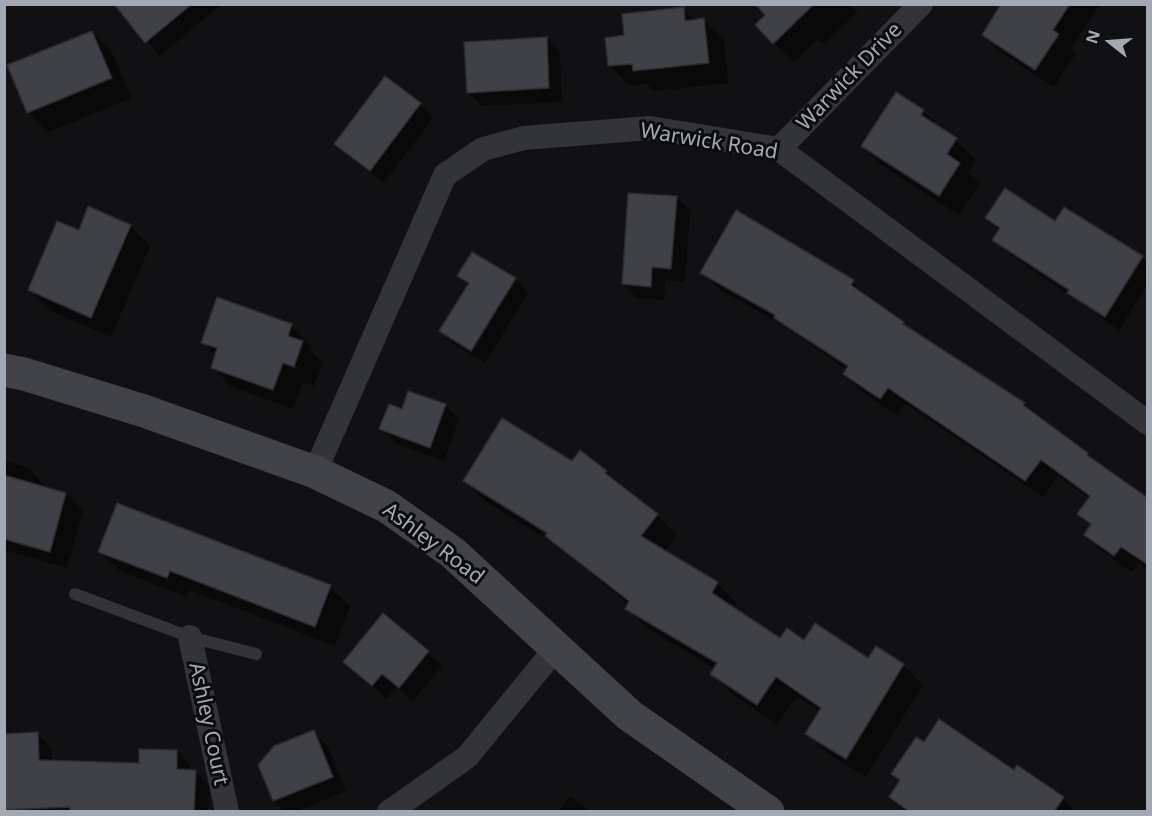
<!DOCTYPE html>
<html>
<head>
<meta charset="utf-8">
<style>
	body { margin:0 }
	#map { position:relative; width:1152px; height:816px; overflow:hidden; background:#111113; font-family:"Noto Sans",sans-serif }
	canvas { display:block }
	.frame { position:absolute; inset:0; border:6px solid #a3a9b3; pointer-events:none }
	.north { position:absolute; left:1080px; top:12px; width:60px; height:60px; -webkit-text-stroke:4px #0c0c0e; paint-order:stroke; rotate:287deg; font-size:16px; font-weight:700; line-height:24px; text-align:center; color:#a3a9b3 }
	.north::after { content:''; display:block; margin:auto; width:21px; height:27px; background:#a3a9b3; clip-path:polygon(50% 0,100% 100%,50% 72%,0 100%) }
</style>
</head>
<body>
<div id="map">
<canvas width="1152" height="816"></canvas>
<div class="frame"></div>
<div class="north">N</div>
</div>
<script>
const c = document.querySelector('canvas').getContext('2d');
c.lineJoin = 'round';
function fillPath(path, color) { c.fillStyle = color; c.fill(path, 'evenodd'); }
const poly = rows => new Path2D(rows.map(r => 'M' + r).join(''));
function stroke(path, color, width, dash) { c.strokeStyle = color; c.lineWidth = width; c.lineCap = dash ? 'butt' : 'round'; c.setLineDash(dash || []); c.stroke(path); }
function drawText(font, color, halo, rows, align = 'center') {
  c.font = font + ' "Noto Sans",sans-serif'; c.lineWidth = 6; c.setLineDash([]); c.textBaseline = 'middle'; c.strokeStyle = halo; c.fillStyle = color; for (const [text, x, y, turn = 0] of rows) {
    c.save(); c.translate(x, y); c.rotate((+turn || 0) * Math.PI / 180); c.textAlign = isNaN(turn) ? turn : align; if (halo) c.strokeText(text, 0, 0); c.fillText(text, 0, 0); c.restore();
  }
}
fillPath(poly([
	[116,4,222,4,160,56],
	[757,4,854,4,852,7,858,12,823,44,818,39,794,62,774,43,767,15],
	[1004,4,1100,4,1071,48,1076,53,1054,87,1002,53,984,35],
	[683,9,695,21,704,20,724,40,728,83,654,91,647,84,629,85,610,65],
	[92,32,112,52,131,98,48,132,28,112],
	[546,38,560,52,562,102,482,106,468,92],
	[420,104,433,118,384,183,336,144],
	[923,111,976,160,968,173,979,184,959,215,883,166,863,146],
	[676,197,690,211,685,282,665,280,664,300,637,298,623,284],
	[1065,209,1148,262,1148,284,1119,330,1008,253,994,239,1000,231,987,218,1056,223],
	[736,212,853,282,869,300,911,331,1024,404,1099,466,1148,500,1148,569,1138,562,1132,572,1102,551,1086,534,1092,526,1079,514,1090,499,1058,476,1043,497,905,403,897,415,861,391,845,374,847,370,784,326,719,289,702,273],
	[130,226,150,246,111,337,49,310,29,290],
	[459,276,515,279,528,293,485,363,455,345,441,331,469,285],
	[218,299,292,326,311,346,310,350,323,363,314,386,303,382,293,409,232,387,213,367,216,356,203,342],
	[445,406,459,419,444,461,395,443,381,429,403,411],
	[4,461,28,468,45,485,44,488,66,494,83,511,67,568,4,550],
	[572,463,606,472,657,515,677,535,664,552,717,583,737,603,733,609,780,640,804,642,868,661,876,648,903,665,923,685,866,777,827,753,807,733,820,712,797,696,777,724,732,694,712,674,715,669,647,628,627,609,629,604,555,544,485,501,465,481],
	[118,505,330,587,350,607,335,646,190,590,187,597,120,571,100,551],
	[384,615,442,666,413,701,396,687,387,699,345,662],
	[313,732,327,745,346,791,294,812,285,812,274,800],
	[37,734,51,748,52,762,140,764,177,751,190,765,190,771,195,771,209,785,208,812,4,812,4,736],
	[924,744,1063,798,1076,812,906,812,891,796,901,781,893,774],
	[570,796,592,812,558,812]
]), '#0007');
const building = poly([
	[114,4,192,4,145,43,114,4],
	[755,4,814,4,773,44,755,25,765,15,755,4],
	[1001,4,1070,4,1053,30,1059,34,1035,70,982,35,1001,4],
	[684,7,685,21,704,18,709,63,633,71,632,64,608,66,605,38,624,35,622,14,684,7],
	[92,31,112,78,27,113,7,65,92,31],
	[547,37,549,88,467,93,464,42,547,37],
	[385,76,421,103,370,171,334,144,385,76],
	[896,92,924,110,921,115,957,138,947,154,960,163,939,196,861,146,896,92],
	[1005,188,1055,221,1064,207,1143,256,1105,317,1067,293,1069,290,992,240,1000,228,985,218,1005,188],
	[628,193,677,196,671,269,652,267,651,287,622,284,628,193],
	[88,206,131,225,91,318,28,290,57,221,79,230,88,206],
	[736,210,854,280,851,285,904,322,903,324,1025,403,1023,405,1088,453,1087,455,1148,498,1148,565,1121,547,1114,556,1084,535,1091,524,1077,514,1090,496,1041,460,1025,481,888,388,880,399,843,374,848,366,774,318,775,315,700,273,736,210],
	[472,252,516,278,471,351,439,331,469,283,457,276,472,252],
	[217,297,292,324,288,336,303,341,294,367,283,363,273,390,211,368,217,348,201,343,217,297],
	[408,391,446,404,430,448,379,429,389,404,402,409,408,391],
	[502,418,572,461,580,450,607,471,605,473,658,514,641,536,718,582,712,593,780,638,787,628,804,640,815,623,868,658,876,646,904,664,846,759,805,734,821,708,776,677,757,705,710,674,717,663,625,609,629,601,545,536,547,533,463,481,502,418],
	[4,475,66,493,50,552,4,539,4,475],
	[117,503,331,585,315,627,170,571,167,578,98,552,117,503],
	[383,613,429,651,399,688,382,674,372,686,343,662,383,613],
	[939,719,1014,770,1017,765,1064,797,1054,812,910,812,889,797,900,780,891,774,916,737,924,742,939,719],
	[314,730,333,777,273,801,258,765,274,746,314,730],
	[38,732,39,760,139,763,139,749,177,750,177,769,196,770,194,812,70,812,70,807,4,810,4,734,38,732]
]);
fillPath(building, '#404146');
stroke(building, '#2b2c2f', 1.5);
stroke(poly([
	[75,594,190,637,256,654]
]), '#333438', 12);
stroke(poly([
	[779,149,921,4],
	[315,472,445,175,483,149,524,138,650,128,779,149,1148,423],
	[190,637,227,812],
	[389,812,467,757,557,647]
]), '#333438', 24);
stroke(poly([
	[4,370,24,374,144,411,315,472,386,506,453,553,629,715,768,812]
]), '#414348', 33);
drawText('21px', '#a3a9b3', '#0c0c0e', [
	["Warwick Drive",850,77,-46],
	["Warwick Road",709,142,9],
	["Ashley Road",433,544,37],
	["Ashley Court",208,724,78]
]);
</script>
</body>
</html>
